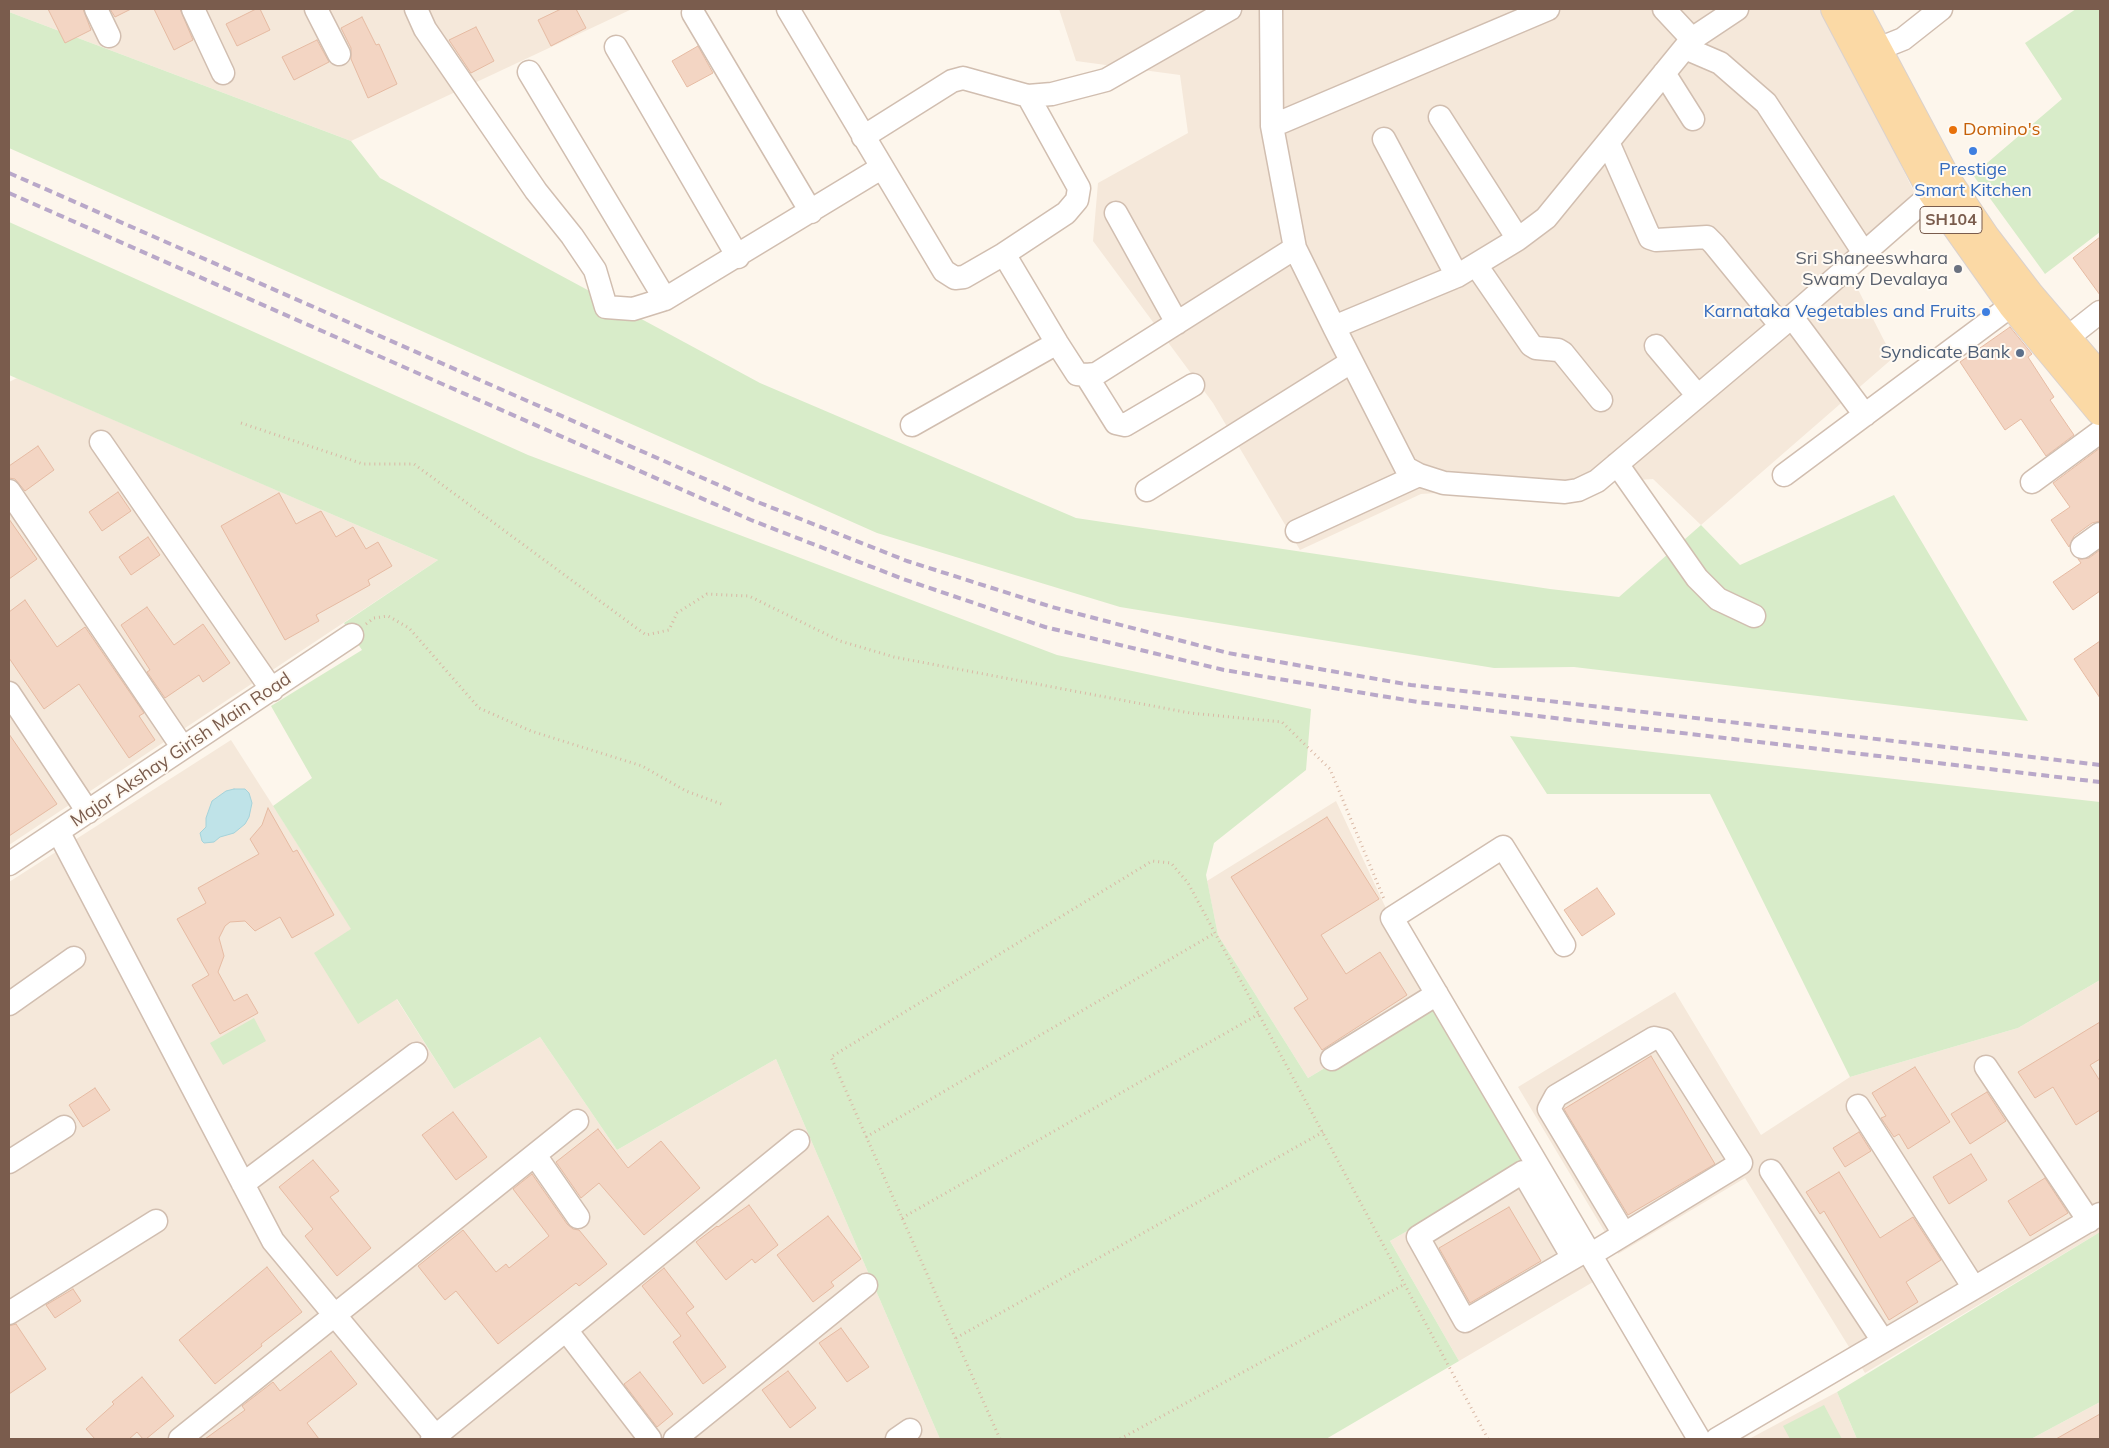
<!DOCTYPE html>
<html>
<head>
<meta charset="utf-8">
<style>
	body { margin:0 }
	#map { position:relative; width:2109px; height:1448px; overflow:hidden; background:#fdf6ec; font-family:Mulish,sans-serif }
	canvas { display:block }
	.frame { position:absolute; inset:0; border:10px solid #7a5c4d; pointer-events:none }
</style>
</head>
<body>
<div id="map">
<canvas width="2109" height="1448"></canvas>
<div class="frame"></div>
</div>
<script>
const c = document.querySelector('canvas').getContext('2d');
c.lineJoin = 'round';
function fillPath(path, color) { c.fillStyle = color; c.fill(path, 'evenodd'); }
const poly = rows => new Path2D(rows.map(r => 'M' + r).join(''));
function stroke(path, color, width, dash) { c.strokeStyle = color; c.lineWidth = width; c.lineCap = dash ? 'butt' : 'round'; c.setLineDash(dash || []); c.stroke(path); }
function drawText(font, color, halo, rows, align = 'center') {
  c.font = font + ' Mulish,sans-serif'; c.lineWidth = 4; c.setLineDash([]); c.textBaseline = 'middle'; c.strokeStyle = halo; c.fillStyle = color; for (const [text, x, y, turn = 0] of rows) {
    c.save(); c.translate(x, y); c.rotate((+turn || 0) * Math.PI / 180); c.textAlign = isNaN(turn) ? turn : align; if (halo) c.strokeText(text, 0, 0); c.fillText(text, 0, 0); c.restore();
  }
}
fillPath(poly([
	[9,9,632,9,351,141,9,12],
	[1059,9,1825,9,1914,192,1845,264,1893,358,1701,525,1653,479,1421,494,1300,550,1213,403,1093,241,1098,183,1188,133,1180,75,1076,61],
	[17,378,438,560,9,845,9,382],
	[231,740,454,1089,540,1037,617,1150,776,1059,940,1439,9,1439,9,882],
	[1336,801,1431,1005,1308,1078,1218,935,1207,881],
	[2100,980,2100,1232,1865,1373,1745,1178,1618,1254,1518,1087,1675,992,1761,1135,1850,1077,2018,1028],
	[1524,1163,1593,1282,1459,1361,1390,1241],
	[1837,1392,1857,1439,1749,1439],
	[2100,1402,2100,1439,2031,1439]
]), '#f5e8da');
fillPath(poly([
	[2076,9,2100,9,2100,232,2045,274,1973,175,2062,99,2025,43],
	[9,12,351,141,380,178,760,383,1076,518,1550,589,1619,597,1701,525,1740,565,1894,495,2028,721,1574,667,1494,668,1120,607,877,533,9,148],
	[9,222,528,455,1057,655,1311,709,1306,770,1214,843,1206,875,1218,935,1308,1078,1431,1005,1524,1163,1390,1241,1459,1361,1326,1439,940,1439,776,1059,617,1150,540,1037,454,1089,397,999,358,1024,314,953,351,929,273,806,312,778,271,706,362,650,344,623,438,560,9,375],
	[1510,736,2100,802,2100,980,2018,1028,1850,1077,1710,794,1547,794],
	[254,1018,266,1041,223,1065,210,1043],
	[2100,1232,2100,1402,2031,1439,1857,1439,1837,1392],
	[1824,1405,1842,1439,1790,1439,1783,1426]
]), '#d8ecc9');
const water = poly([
	[234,789,245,789,249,793,252,803,249,817,245,824,234,833,220,837,214,842,204,843,202,841,200,833,206,827,206,818,212,801,226,791,234,789]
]);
fillPath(water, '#bfe3e8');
stroke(water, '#a5d3da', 1);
const building = poly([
	[48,9,83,9,91,30,65,43,48,9],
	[110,9,131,9,115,17,110,9],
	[154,9,180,9,193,40,174,50,154,9],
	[256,9,260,9,270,30,237,46,226,24,256,9],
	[561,9,576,9,586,28,551,46,538,20,561,9],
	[362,17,376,45,379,44,397,84,368,98,351,59,351,48,341,28,362,17],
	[476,27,494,61,471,73,449,40,476,27],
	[317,40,329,62,294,80,282,57,317,40],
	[698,46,713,73,687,87,672,61,698,46],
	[2100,237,2100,295,2073,258,2100,237],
	[2010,327,2032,354,2028,357,2054,397,2050,400,2074,435,2046,456,2021,419,2005,430,1960,362,2010,327],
	[38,446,54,470,25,491,15,479,9,478,9,466,38,446],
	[2100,448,2100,521,2092,523,2074,536,2069,547,2051,520,2070,507,2053,483,2100,448],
	[118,492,131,511,102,531,89,512,118,492],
	[279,493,296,524,321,511,336,537,353,527,366,549,378,542,392,566,368,580,370,585,316,615,319,621,285,640,221,526,279,493],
	[9,519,37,559,9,579,9,519],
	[148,537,160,555,131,575,119,557,148,537],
	[2100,550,2100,591,2073,610,2053,582,2081,563,2078,559,2089,558,2100,550],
	[25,600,57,647,85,627,144,713,139,716,155,740,129,758,79,684,44,709,9,658,9,612,25,600],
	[147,607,174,645,203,624,230,663,203,682,199,675,165,698,147,672,150,670,121,625,147,607],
	[2100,641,2100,698,2074,659,2100,641],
	[9,734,57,804,9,836,9,734],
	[268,808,293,852,297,850,334,915,292,938,280,917,255,931,245,921,230,922,225,926,219,938,224,956,218,972,234,1001,247,994,258,1013,220,1034,192,985,209,975,177,919,206,903,198,888,259,854,250,839,262,825,268,808],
	[1327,817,1379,899,1321,935,1346,974,1380,952,1407,995,1322,1050,1294,1008,1308,999,1231,877,1327,817],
	[1597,888,1615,914,1582,936,1564,910,1597,888],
	[2100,1022,2100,1059,2090,1065,2100,1081,2100,1110,2076,1125,2053,1087,2035,1098,2018,1072,2100,1022],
	[1651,1056,1715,1164,1628,1215,1564,1109,1651,1056],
	[1915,1067,1950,1122,1908,1149,1899,1134,1894,1137,1881,1118,1886,1116,1872,1093,1915,1067],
	[95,1088,110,1110,83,1127,69,1105,95,1088],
	[1987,1092,2006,1121,1970,1144,1951,1114,1987,1092],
	[453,1112,487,1157,456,1180,422,1135,453,1112],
	[598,1129,628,1168,661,1141,700,1188,644,1235,599,1183,581,1198,556,1162,598,1129],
	[1859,1132,1871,1151,1845,1167,1833,1148,1859,1132],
	[1971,1154,1987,1180,1949,1204,1933,1177,1971,1154],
	[313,1160,339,1191,330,1197,371,1248,337,1276,305,1236,313,1229,279,1187,313,1160],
	[1839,1172,1880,1238,1913,1217,1941,1260,1906,1282,1918,1302,1889,1320,1824,1211,1820,1214,1806,1192,1839,1172],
	[532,1174,567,1224,573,1229,579,1230,607,1264,579,1286,576,1283,498,1344,456,1291,445,1300,418,1266,463,1230,496,1272,506,1264,509,1268,549,1236,513,1189,532,1174],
	[2045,1178,2068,1213,2030,1236,2008,1201,2045,1178],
	[749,1205,778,1245,755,1263,752,1259,726,1280,696,1242,717,1226,718,1227,749,1205],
	[1509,1207,1541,1261,1470,1303,1439,1248,1509,1207],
	[828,1216,861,1259,831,1282,834,1286,813,1302,777,1255,828,1216],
	[267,1267,302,1312,261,1344,262,1346,215,1384,179,1340,267,1267],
	[664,1268,694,1307,686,1313,726,1367,703,1384,673,1342,681,1336,642,1286,664,1268],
	[73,1289,81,1301,55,1318,46,1305,73,1289],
	[16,1324,46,1369,9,1394,9,1326,16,1324],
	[841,1328,869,1367,847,1382,819,1343,841,1328],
	[331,1351,357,1384,307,1423,319,1439,205,1439,245,1410,242,1406,273,1382,280,1391,331,1351],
	[788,1371,816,1408,790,1428,762,1390,788,1371],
	[640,1372,673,1414,657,1427,624,1384,640,1372],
	[142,1377,174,1416,146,1439,143,1439,137,1432,129,1439,95,1439,86,1429,114,1404,112,1402,142,1377],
	[2100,1414,2100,1439,2056,1439,2100,1414]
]);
fillPath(building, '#f3d5c3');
stroke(building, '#e6bba3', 1);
const minor = poly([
	[96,9,109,36],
	[193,9,223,73],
	[316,9,339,54],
	[416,9,425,29,536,191,572,236,595,270,606,307,633,309,665,299,881,168],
	[788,9,944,271,955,278,964,277,1004,254,1057,343,1077,374,1086,375,1096,374,1295,248,1334,327,1457,276,1518,239,1546,218,1692,39,1737,9],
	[1271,9,1272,126,1295,248],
	[1664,9,1692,39],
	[693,13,811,212],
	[616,47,738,257],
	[1685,48,1720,63,1766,103,1864,253],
	[1878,49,1903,39,1941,9],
	[529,72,665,299],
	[1664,73,1693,119],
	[1440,117,1518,239],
	[1272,126,1548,9],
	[863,137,952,81,963,78,1028,96,1052,94,1106,80,1230,9],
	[1384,139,1457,276],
	[1608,142,1650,238,1656,240,1707,237,1714,244,1781,326],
	[1116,213,1177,323],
	[1004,254,1066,213,1077,200,1079,188,1028,96],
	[1476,265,1531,345,1536,348,1558,350,1563,353,1601,400],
	[1792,317,1865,415],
	[1334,327,1406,468,1419,475,1444,483,1565,492,1578,490,1597,481,1781,326,1945,182],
	[2067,338,2100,312],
	[1656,346,1698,396],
	[1086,375,1116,423,1125,425,1193,385],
	[912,425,1057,343],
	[101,442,272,690],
	[1617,464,1697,578,1718,599,1754,616],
	[1784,475,2012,305],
	[2032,482,2100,432],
	[1147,490,1351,362],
	[9,491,183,748],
	[1297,531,1419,475],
	[2082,547,2100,534],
	[9,693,88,812],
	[58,831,273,1241,438,1439],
	[9,864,352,635],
	[1564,945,1503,847,1392,918,1699,1439],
	[9,1004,74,958],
	[1332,1059,1437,994],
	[1986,1067,2089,1221],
	[1858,1106,1974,1288],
	[535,1155,578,1217],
	[9,1162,64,1127],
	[1771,1171,1883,1341],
	[243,1184,416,1054],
	[1590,1255,1741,1163,1663,1040,1654,1038,1556,1096,1549,1109,1624,1234],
	[1573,1258,1523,1172,1418,1237,1465,1321,1573,1258,1587,1250],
	[9,1313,156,1221],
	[566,1330,650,1439],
	[180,1439,577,1121],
	[432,1439,798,1141],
	[675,1439,866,1285],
	[897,1439,910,1430],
	[1717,1439,2100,1214]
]);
const major = poly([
	[1835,9,1932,192,2012,305,2100,411],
	[1856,9,1947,180,1986,238,2029,294,2100,377]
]);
stroke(minor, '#d1beb0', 25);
stroke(major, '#dad1cd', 30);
stroke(poly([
	[241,423,363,464,414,464,646,635,669,630,677,613,707,594,749,596,840,641,894,657,1190,713,1282,722,1330,769,1384,899],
	[366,624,374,618,388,616,409,628,479,708,531,731,642,766,686,791,724,805],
	[866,1137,1215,933],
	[902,1218,1259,1014],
	[956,1338,1323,1132],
	[1000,1439,831,1057,1152,861,1171,863,1188,883,1488,1439],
	[1120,1439,1405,1284]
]), '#d9b8a5', 3, [1, 4]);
stroke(minor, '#fff', 22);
stroke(major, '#fbd9a5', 28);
stroke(poly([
	[9,173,755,501,907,561,1052,607,1228,653,1411,685,2100,765],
	[9,193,751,520,903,579,1045,627,1224,670,1418,702,2100,782]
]), '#b9a8c9', 4, [8, 5]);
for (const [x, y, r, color] of [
	[1953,130,5,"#e8710a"],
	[1973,151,5,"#3f7fe0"],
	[1958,269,5,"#6b7280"],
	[1986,312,5,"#3f7fe0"],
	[2020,353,5,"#5c6f8a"]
]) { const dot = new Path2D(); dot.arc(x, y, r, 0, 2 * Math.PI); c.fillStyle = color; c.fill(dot); stroke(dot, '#fffaf3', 2); }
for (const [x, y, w] of [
	[1951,220,62]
]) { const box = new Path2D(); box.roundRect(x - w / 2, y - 13.5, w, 27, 4); c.fillStyle = '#fffaf3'; c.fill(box); stroke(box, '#7a5c4d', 1); }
drawText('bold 16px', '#7a5c4d', null, [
	["SH104",1951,220]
]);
drawText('18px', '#c56008', '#fffaf3', [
	["Domino's",1963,130]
], 'left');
drawText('18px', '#366cbe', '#fffaf3', [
	["Prestige",1973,170],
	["Smart Kitchen",1973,191],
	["Karnataka Vegetables and Fruits",1976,312,"right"]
]);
drawText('18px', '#5b616d', '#fffaf3', [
	["Sri Shaneeswhara",1948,259],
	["Swamy Devalaya",1948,280]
], 'right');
drawText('18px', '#4e5e75', '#fffaf3', [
	["Syndicate Bank",2010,353]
], 'right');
drawText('18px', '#7a5c4d', '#fffaf3', [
	["Major Akshay Girish Main Road",181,750,-34]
]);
</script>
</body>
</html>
